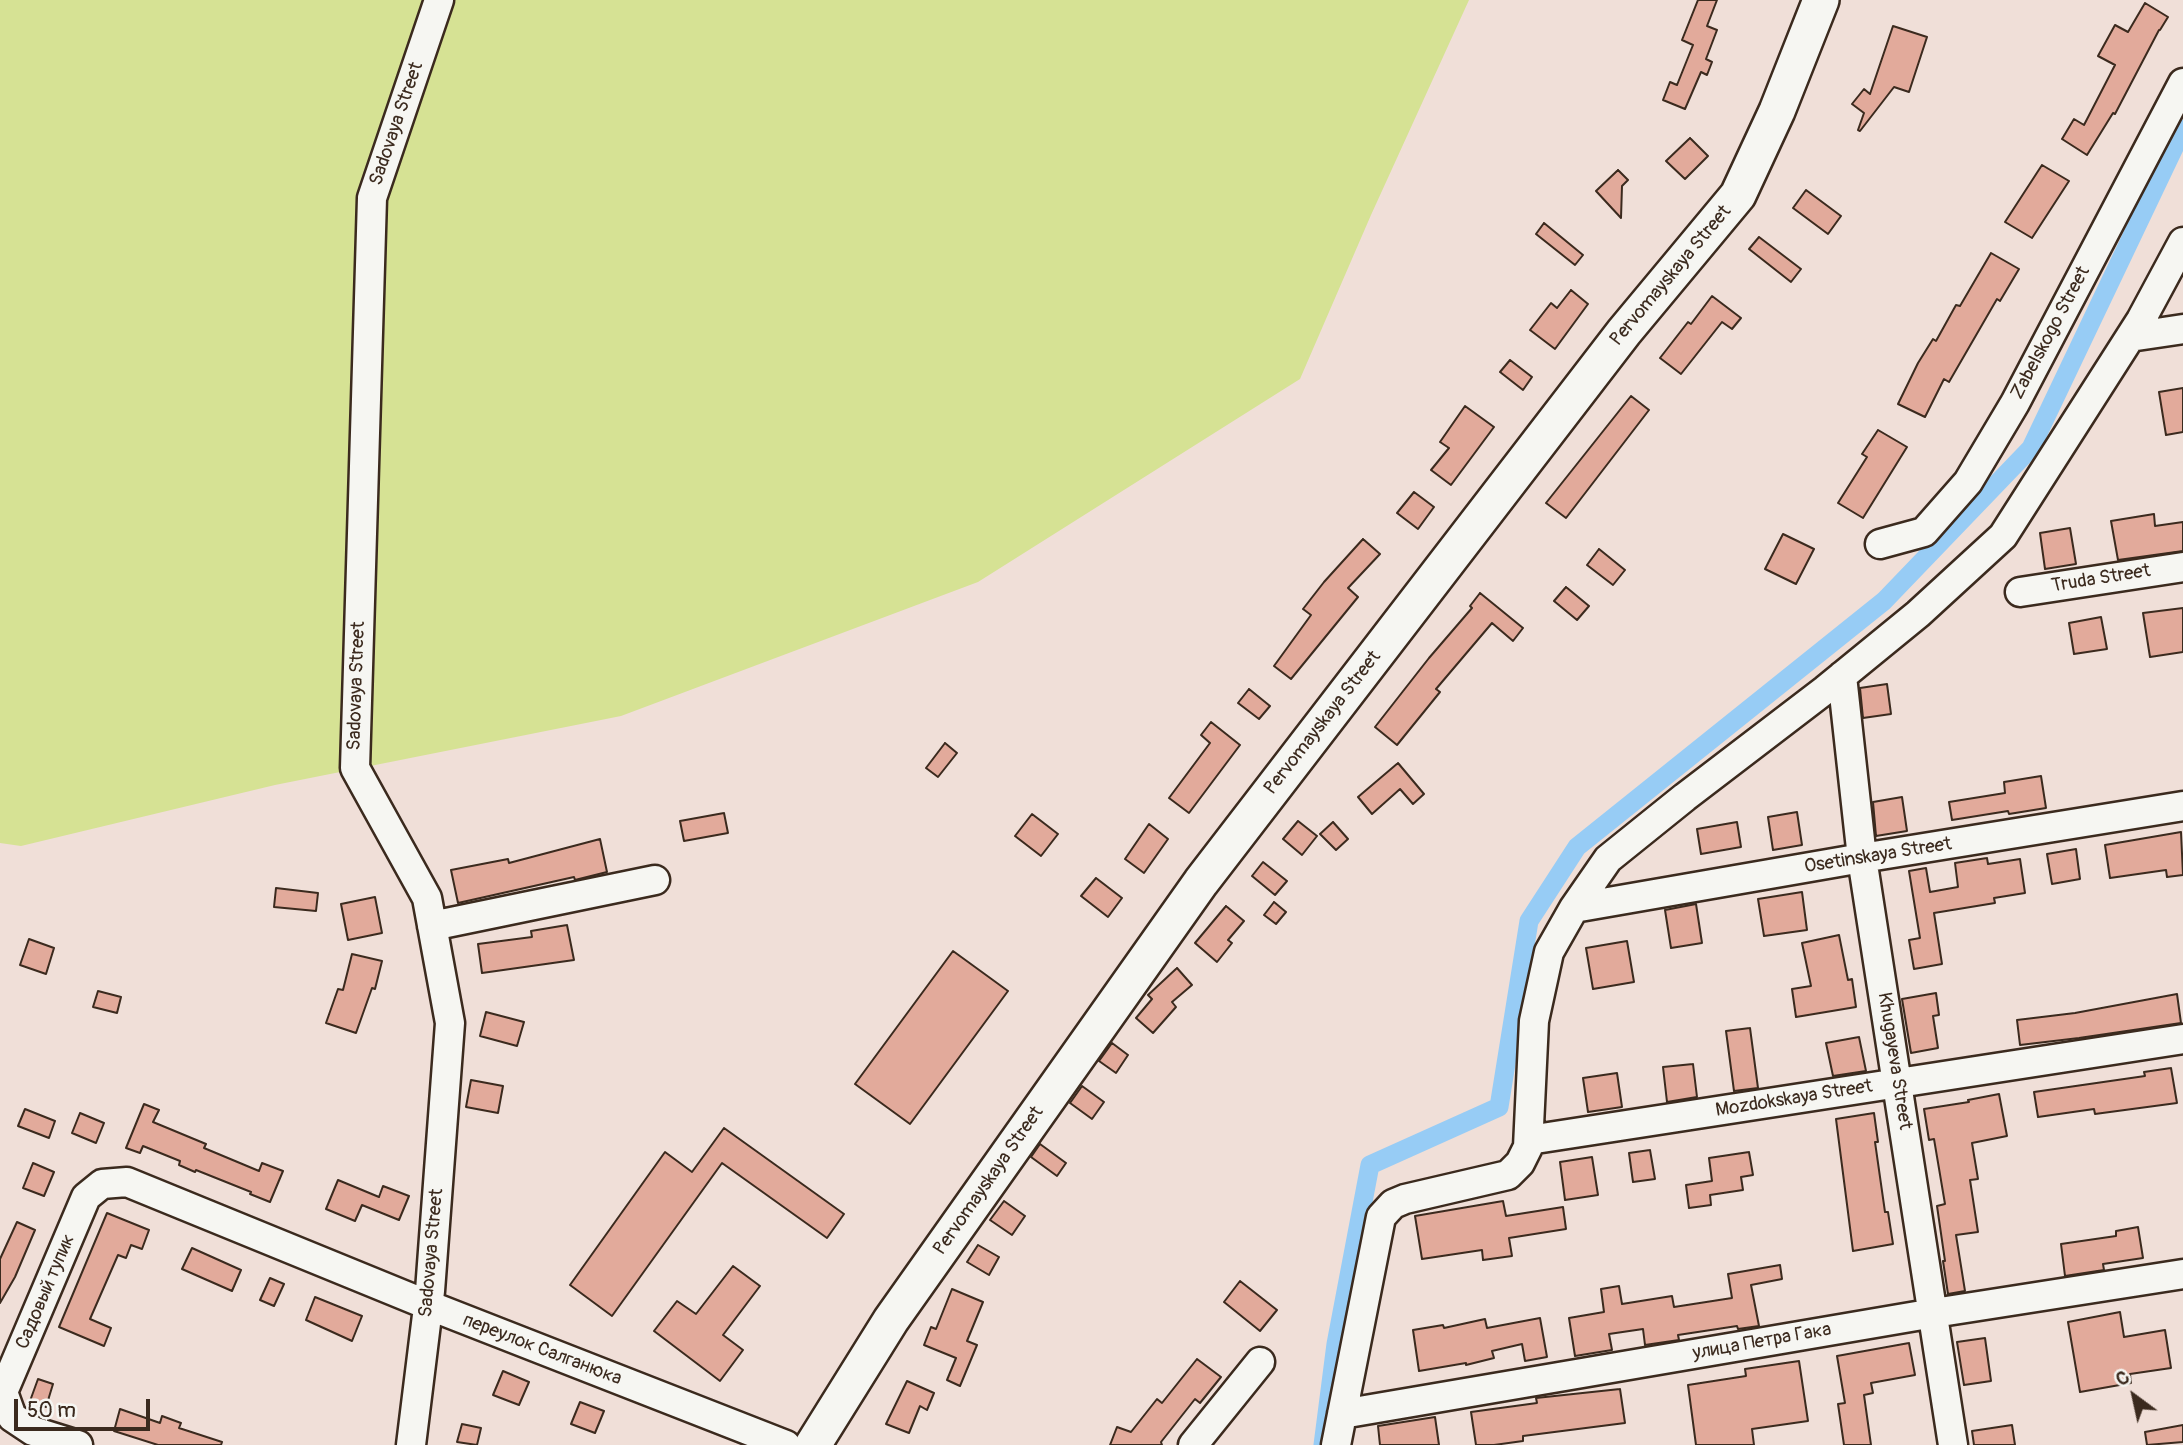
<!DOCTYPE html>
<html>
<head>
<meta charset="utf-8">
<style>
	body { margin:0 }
	#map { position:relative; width:2183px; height:1445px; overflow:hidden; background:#f0dfd8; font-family:Pangolin,sans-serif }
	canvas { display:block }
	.north { position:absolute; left:2099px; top:1361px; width:70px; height:70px; -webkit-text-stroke:5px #f6f6f2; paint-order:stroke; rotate:327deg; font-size:19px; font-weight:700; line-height:28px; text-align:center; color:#3b2a1e }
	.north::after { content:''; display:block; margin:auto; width:24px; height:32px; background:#3b2a1e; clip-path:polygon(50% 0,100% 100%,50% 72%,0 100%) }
	.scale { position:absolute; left:14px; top:1399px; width:136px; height:32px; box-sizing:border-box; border:4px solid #3b2a1e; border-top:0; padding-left:9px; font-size:21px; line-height:24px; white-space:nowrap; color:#3b2a1e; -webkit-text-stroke:5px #f6f6f2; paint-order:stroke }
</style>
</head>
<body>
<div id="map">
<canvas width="2183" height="1445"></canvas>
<div class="north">С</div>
<div class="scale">50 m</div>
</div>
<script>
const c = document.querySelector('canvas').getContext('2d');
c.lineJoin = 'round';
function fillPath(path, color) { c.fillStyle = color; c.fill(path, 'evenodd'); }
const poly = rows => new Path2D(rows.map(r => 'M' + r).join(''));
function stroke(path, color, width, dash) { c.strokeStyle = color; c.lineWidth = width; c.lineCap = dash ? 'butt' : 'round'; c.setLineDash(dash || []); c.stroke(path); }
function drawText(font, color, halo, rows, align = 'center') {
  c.font = font + ' Pangolin,sans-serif'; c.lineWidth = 5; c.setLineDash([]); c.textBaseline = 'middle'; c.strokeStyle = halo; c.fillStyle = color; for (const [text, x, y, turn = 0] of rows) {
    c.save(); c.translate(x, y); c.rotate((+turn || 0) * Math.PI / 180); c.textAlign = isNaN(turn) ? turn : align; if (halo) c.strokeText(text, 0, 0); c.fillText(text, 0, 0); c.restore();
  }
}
fillPath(poly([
	[0,0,1469,0,1371,215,1300,379,978,582,621,716,275,785,21,846,0,843]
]), '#d6e294');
stroke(poly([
	[1323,1445,1336,1344,1370,1165,1499,1107,1529,921,1577,847,1884,601,2031,448,2183,129]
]), '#97ccf5', 19);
const building = poly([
	[1698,0,1717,0,1707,26,1717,30,1706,59,1712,62,1707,75,1701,72,1685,109,1663,100,1670,82,1677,85,1693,45,1682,40,1698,0],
	[2145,3,2168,17,2160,30,2159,30,2115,114,2113,113,2087,155,2062,139,2074,119,2084,125,2115,65,2098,56,2115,25,2128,32,2145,3],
	[1893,26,1927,37,1909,92,1894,87,1860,131,1858,130,1864,113,1852,104,1864,89,1870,94,1893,26],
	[1690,138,1708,156,1685,179,1666,161,1690,138],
	[2042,165,2069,181,2032,238,2005,222,2042,165],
	[1618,170,1628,180,1622,186,1621,218,1596,191,1618,170],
	[1806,190,1841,216,1828,234,1793,208,1806,190],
	[1544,223,1583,255,1575,265,1536,234,1544,223],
	[1759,237,1801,269,1791,282,1749,249,1759,237],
	[1991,253,2019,269,2000,301,1997,299,1949,382,1944,379,1925,417,1898,404,1918,363,1933,339,1936,341,1956,305,1960,306,1991,253],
	[1571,290,1588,304,1555,349,1530,330,1551,303,1557,308,1571,290],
	[1712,296,1741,318,1732,329,1722,322,1681,374,1660,358,1688,322,1691,324,1712,296],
	[1510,360,1532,377,1523,390,1500,372,1510,360],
	[2183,388,2183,432,2166,435,2159,392,2183,388],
	[1631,396,1649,410,1566,518,1546,503,1631,396],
	[1465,406,1494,427,1451,485,1431,470,1449,448,1440,442,1465,406],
	[1878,430,1907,447,1863,518,1838,503,1867,457,1862,454,1878,430],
	[1414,492,1434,507,1418,529,1397,513,1414,492],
	[2154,514,2155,526,2183,522,2183,551,2118,560,2111,521,2154,514],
	[2070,528,2076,564,2045,569,2040,533,2070,528],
	[1783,534,1814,549,1796,584,1765,569,1783,534],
	[1363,539,1380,554,1348,588,1358,597,1291,679,1274,666,1311,615,1303,609,1324,582,1363,539],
	[1599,549,1625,570,1613,585,1587,565,1599,549],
	[1566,587,1589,606,1577,620,1554,601,1566,587],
	[1480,593,1523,628,1513,641,1492,623,1436,689,1440,692,1397,745,1375,727,1429,658,1472,608,1470,606,1480,593],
	[2183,608,2183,652,2150,657,2143,613,2183,608],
	[2101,617,2107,649,2074,654,2069,623,2101,617],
	[1887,684,1891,714,1863,718,1860,688,1887,684],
	[1249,689,1270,706,1259,719,1238,703,1249,689],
	[1211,722,1240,745,1189,813,1169,798,1210,743,1201,735,1211,722],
	[945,743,957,753,938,777,926,768,945,743],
	[1398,763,1424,794,1413,804,1400,789,1372,814,1358,797,1398,763],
	[2041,776,2046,808,2009,814,2008,811,1952,820,1949,802,2005,793,2004,782,2041,776],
	[1902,797,1907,831,1876,836,1873,802,1902,797],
	[1797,812,1802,845,1773,850,1768,817,1797,812],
	[724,813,728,833,684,841,680,821,724,813],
	[1032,814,1058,834,1041,856,1015,836,1032,814],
	[1298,821,1317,836,1302,855,1283,839,1298,821],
	[1333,822,1348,839,1336,850,1320,834,1333,822],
	[1737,822,1741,847,1701,854,1697,829,1737,822],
	[1149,824,1168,839,1144,873,1125,859,1149,824],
	[2181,832,2183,875,2167,877,2166,870,2110,878,2105,845,2181,832],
	[600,839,607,872,575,880,574,877,458,903,451,870,508,859,509,863,600,839],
	[2076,849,2080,879,2052,884,2047,854,2076,849],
	[1987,858,1988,864,2020,859,2025,893,1994,898,1995,903,1934,913,1942,964,1914,969,1909,940,1920,938,1909,871,1926,868,1930,892,1958,887,1955,863,1987,858],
	[1263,862,1287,881,1275,895,1252,876,1263,862],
	[1096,878,1122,898,1108,917,1081,896,1096,878],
	[276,888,318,893,316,911,274,907,276,888],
	[1802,892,1807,930,1764,936,1758,899,1802,892],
	[375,897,382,933,348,940,341,904,375,897],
	[1274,902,1286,912,1276,924,1264,915,1274,902],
	[1696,904,1702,943,1671,948,1665,910,1696,904],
	[1226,906,1244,921,1228,940,1232,943,1217,962,1195,943,1226,906],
	[567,925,574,960,482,973,478,944,532,937,531,931,567,925],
	[1839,935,1848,980,1852,979,1856,1007,1796,1017,1792,989,1811,986,1802,943,1839,935],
	[29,939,54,948,46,974,20,965,29,939],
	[1627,941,1634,982,1593,989,1586,948,1627,941],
	[953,951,1008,991,910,1124,855,1084,953,951],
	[352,954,382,961,375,989,372,988,356,1033,326,1023,338,989,343,990,352,954],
	[1177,968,1192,985,1172,1002,1176,1007,1153,1033,1136,1018,1152,999,1148,995,1177,968],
	[98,991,121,997,117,1013,93,1007,98,991],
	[1936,993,1939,1015,1933,1016,1938,1048,1911,1053,1902,999,1936,993],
	[2177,994,2181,1023,2079,1038,2020,1045,2017,1020,2075,1013,2177,994],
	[486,1012,524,1022,517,1046,480,1036,486,1012],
	[1750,1028,1758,1088,1734,1091,1726,1031,1750,1028],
	[1859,1037,1866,1071,1833,1076,1826,1043,1859,1037],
	[1112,1043,1128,1055,1116,1073,1099,1061,1112,1043],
	[1693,1064,1697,1097,1667,1102,1663,1067,1693,1064],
	[2171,1068,2177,1103,2095,1114,2094,1109,2038,1117,2034,1092,2145,1076,2144,1072,2171,1068],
	[1617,1073,1622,1107,1588,1112,1583,1078,1617,1073],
	[471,1080,503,1086,498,1113,466,1107,471,1080],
	[1082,1086,1104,1102,1092,1119,1070,1103,1082,1086],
	[1999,1094,2007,1136,1972,1143,1978,1179,1970,1180,1978,1232,1956,1235,1965,1291,1948,1294,1943,1261,1945,1261,1937,1206,1945,1204,1934,1139,1929,1140,1924,1109,1969,1102,1968,1100,1999,1094],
	[144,1104,159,1110,153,1122,206,1144,204,1148,259,1171,262,1163,283,1171,270,1202,250,1194,251,1192,196,1170,195,1172,179,1165,180,1161,143,1146,140,1153,126,1148,144,1104],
	[25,1109,55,1121,49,1138,18,1126,25,1109],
	[80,1113,104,1123,96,1143,72,1133,80,1113],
	[1874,1113,1878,1142,1875,1142,1885,1212,1888,1212,1893,1244,1853,1251,1836,1119,1874,1113],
	[724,1128,844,1214,827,1238,722,1163,612,1316,570,1285,665,1152,692,1172,724,1128],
	[1040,1144,1066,1163,1057,1176,1031,1157,1040,1144],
	[1650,1150,1655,1179,1633,1182,1629,1153,1650,1150],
	[1749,1152,1753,1175,1741,1177,1743,1190,1710,1195,1711,1205,1689,1208,1686,1185,1712,1181,1709,1158,1749,1152],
	[1592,1157,1598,1195,1565,1200,1560,1162,1592,1157],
	[33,1163,54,1172,44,1196,23,1188,33,1163],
	[338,1180,379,1197,383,1186,409,1196,399,1220,362,1205,355,1221,326,1209,338,1180],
	[1004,1201,1025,1216,1012,1235,990,1220,1004,1201],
	[1503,1201,1506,1216,1563,1207,1566,1229,1509,1238,1512,1256,1483,1260,1482,1250,1422,1259,1415,1216,1503,1201],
	[107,1213,149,1230,142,1249,131,1245,126,1258,118,1255,90,1319,111,1328,104,1346,59,1327,107,1213],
	[17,1222,35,1230,15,1277,0,1303,0,1259,17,1222],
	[2138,1227,2143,1258,2103,1264,2104,1270,2065,1276,2061,1244,2116,1236,2116,1231,2138,1227],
	[978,1245,999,1257,989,1275,967,1262,978,1245],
	[192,1248,241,1270,232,1291,182,1269,192,1248],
	[1780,1265,1782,1279,1751,1285,1759,1326,1738,1329,1737,1326,1678,1335,1679,1340,1645,1345,1643,1329,1609,1334,1612,1350,1575,1356,1569,1318,1604,1312,1601,1289,1619,1286,1622,1304,1672,1296,1674,1307,1732,1298,1728,1274,1780,1265],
	[733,1266,760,1286,723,1335,743,1350,720,1381,654,1331,677,1301,696,1314,733,1266],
	[270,1278,284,1284,274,1306,260,1300,270,1278],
	[1240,1281,1277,1310,1260,1331,1224,1302,1240,1281],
	[952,1289,983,1302,967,1341,977,1345,960,1386,947,1380,956,1358,924,1345,931,1327,936,1329,952,1289],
	[315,1297,362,1316,352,1341,306,1320,315,1297],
	[2120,1312,2124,1337,2165,1330,2171,1368,2130,1374,2131,1383,2080,1392,2068,1322,2120,1312],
	[1540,1318,1547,1357,1525,1361,1522,1344,1492,1351,1494,1358,1466,1365,1466,1363,1419,1371,1413,1330,1443,1325,1444,1328,1485,1319,1487,1328,1540,1318],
	[1985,1338,1991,1381,1964,1385,1957,1342,1985,1338],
	[1909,1343,1915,1375,1871,1383,1873,1393,1864,1395,1871,1445,1844,1445,1838,1404,1845,1403,1837,1356,1909,1343],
	[1197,1359,1221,1377,1200,1403,1195,1399,1161,1442,1162,1445,1110,1445,1117,1427,1131,1432,1157,1399,1162,1403,1197,1359],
	[1799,1361,1808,1421,1752,1429,1754,1445,1696,1445,1688,1385,1746,1376,1745,1369,1799,1361],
	[503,1371,529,1382,519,1405,493,1395,503,1371],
	[38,1379,53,1384,46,1407,30,1401,38,1379],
	[907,1381,934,1393,927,1410,920,1406,909,1433,886,1424,907,1381],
	[1620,1389,1625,1423,1523,1436,1523,1441,1494,1445,1476,1445,1471,1412,1537,1403,1536,1398,1620,1389],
	[580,1402,604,1411,595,1433,571,1424,580,1402],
	[120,1409,160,1423,162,1416,181,1423,179,1428,222,1442,221,1445,158,1445,114,1431,120,1409],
	[1435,1417,1439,1445,1380,1445,1378,1426,1435,1417],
	[462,1424,481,1428,477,1445,457,1442,462,1424],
	[2012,1425,2015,1445,1974,1445,1972,1431,2012,1425],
	[2183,1425,2183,1442,2147,1445,2145,1432,2183,1425]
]);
fillPath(building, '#e2aa9b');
stroke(building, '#3b2a1e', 2);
const minor = poly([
	[2130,337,2183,329],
	[1880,544,1924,532,1968,482,2015,403,2183,83],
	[2020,592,2183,567],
	[1842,676,1862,858,1953,1445],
	[1574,908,1862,858,2183,806],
	[432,926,655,880],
	[1529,1140,2183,1039],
	[1342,1414,1934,1313,2183,1274],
	[78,1445,33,1431,12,1417,3,1392,86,1197,102,1184,127,1182,428,1305,786,1445],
	[411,1445,430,1291,450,1023,427,898,355,768,372,198,439,0],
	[1193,1445,1260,1362],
	[1336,1445,1381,1217,1393,1204,1405,1199,1508,1175,1520,1163,1528,1147,1534,1021,1549,952,1574,908,1608,859,1685,797,1825,690,1918,614,2003,536,2141,320,2183,242]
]);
const major = poly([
	[813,1445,891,1320,1201,882,1624,332,1738,195,1777,111,1821,0]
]);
stroke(minor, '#3b2a1e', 33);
stroke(major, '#3b2a1e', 40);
stroke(minor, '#f6f6f2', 28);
stroke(major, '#f6f6f2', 35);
drawText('19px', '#3b2a1e', '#f6f6f2', [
	["Sadovaya Street",397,124,-71],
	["Pervomayskaya Street",1671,276,-50],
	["Zabelskogo Street",2051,333,-62],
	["Truda Street",2101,579,-9],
	["Sadovaya Street",357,686,-88],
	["Pervomayskaya Street",1323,723,-52],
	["Osetinskaya Street",1878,856,-9],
	["Khugayeva Street",1894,1061,81],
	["Mozdokskaya Street",1794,1099,-9],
	["Pervomayskaya Street",989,1181,-55],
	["Sadovaya Street",432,1253,-85],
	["Садовый тупик",46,1292,-67],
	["улица Петра Гака",1762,1342,-10],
	["переулок Салганюка",542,1350,21]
]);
</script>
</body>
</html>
